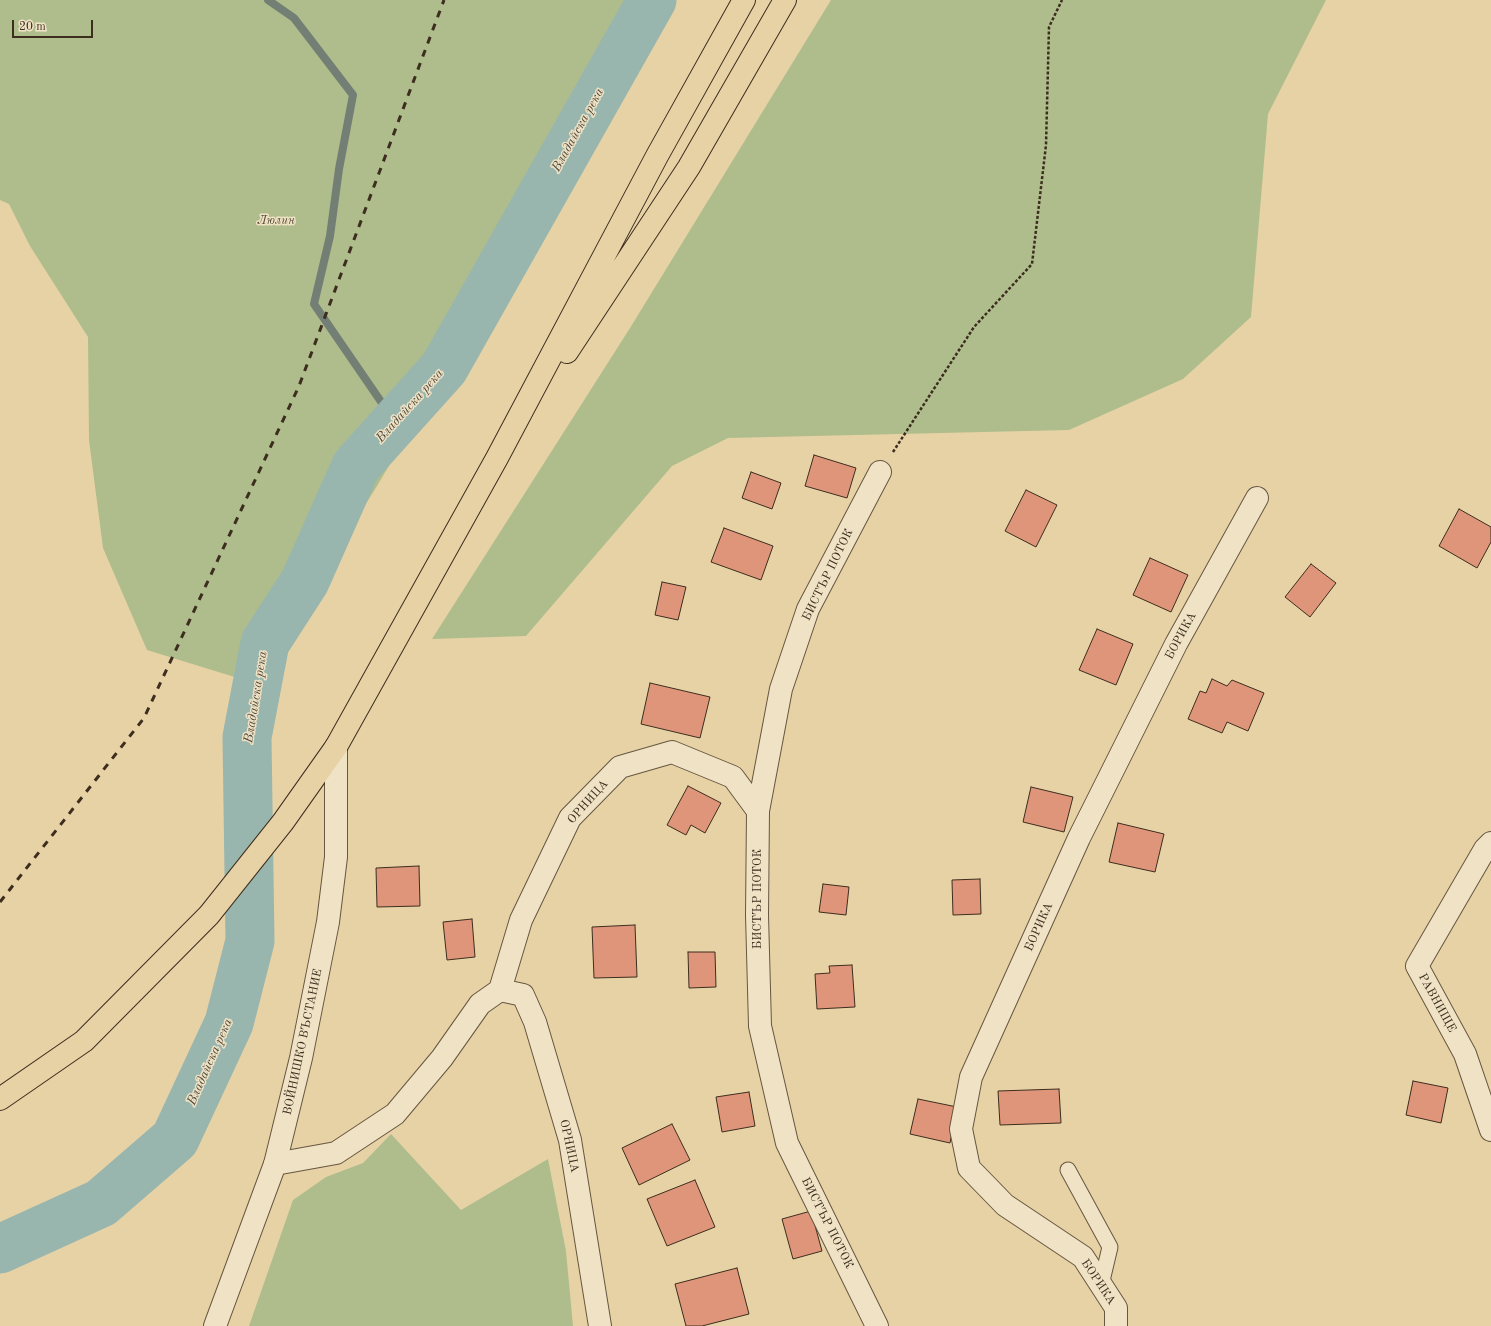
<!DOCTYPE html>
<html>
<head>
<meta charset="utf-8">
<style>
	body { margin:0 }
	#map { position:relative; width:1491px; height:1326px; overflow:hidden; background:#e7d2a6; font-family:"Old Standard TT",serif }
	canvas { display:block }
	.scale { position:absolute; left:12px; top:20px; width:81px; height:18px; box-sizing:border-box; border:2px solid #3c2d1e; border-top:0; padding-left:5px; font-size:12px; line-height:14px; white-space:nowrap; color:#3c2d1e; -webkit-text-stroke:3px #efe2c5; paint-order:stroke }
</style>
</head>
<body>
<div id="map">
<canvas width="1491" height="1326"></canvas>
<div class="scale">20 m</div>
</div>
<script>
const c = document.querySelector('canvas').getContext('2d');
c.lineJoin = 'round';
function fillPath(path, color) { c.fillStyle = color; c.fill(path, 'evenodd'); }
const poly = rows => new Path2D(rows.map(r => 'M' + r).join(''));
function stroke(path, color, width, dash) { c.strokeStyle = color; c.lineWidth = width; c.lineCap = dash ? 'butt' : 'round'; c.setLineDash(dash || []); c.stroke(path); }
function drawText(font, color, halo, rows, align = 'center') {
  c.font = font + ' "Old Standard TT",serif'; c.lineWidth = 3; c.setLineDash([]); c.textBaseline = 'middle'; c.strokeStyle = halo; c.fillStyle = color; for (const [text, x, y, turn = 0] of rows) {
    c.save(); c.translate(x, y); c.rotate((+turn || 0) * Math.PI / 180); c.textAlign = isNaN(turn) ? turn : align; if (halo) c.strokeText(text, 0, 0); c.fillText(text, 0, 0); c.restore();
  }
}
fillPath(poly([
	[0,0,664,0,377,486,254,683,147,650,103,548,89,440,88,337,30,246,9,204,0,200],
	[831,0,1326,0,1268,114,1251,317,1183,379,1069,430,728,438,672,466,526,636,432,639,630,328],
	[391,1134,461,1210,548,1159,566,1251,573,1326,249,1326,293,1200,326,1177,363,1163]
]), '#afbd8c');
stroke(poly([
	[268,0,294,18,353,95,339,169,330,236,314,304,395,422]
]), '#737f74', 8);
stroke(poly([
	[0,1249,101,1203,175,1139,229,1023,250,941,247,737,265,643,305,581,356,466,444,368,652,0]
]), '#98b6ae', 49);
const building = poly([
	[814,455,856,468,847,498,805,486,814,455],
	[751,472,781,483,772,509,742,498,751,472],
	[1026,490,1057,505,1036,547,1005,531,1026,490],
	[1459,509,1491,527,1491,542,1477,568,1439,546,1459,509],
	[724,528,773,546,761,580,711,562,724,528],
	[1150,558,1188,575,1171,612,1133,595,1150,558],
	[1311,564,1336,583,1310,617,1285,597,1311,564],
	[662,582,686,587,678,620,655,615,662,582],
	[1097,629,1133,644,1116,685,1079,670,1097,629],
	[1212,679,1227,686,1232,680,1264,693,1248,731,1227,722,1222,733,1188,719,1200,691,1206,693,1212,679],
	[650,683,710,697,700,738,641,724,650,683],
	[688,786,721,803,705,833,691,825,686,835,667,825,688,786],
	[1031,787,1073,797,1064,832,1023,822,1031,787],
	[1118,823,1164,834,1155,872,1109,862,1118,823],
	[419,866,420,906,377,907,376,868,419,866],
	[980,879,981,914,953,915,952,880,980,879],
	[823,884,849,887,846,915,819,912,823,884],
	[472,919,475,957,447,960,443,922,472,919],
	[635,925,637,977,594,978,592,927,635,925],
	[688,952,715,952,716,987,689,988,688,952],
	[852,965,855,1007,817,1009,815,974,830,973,829,966,852,965],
	[1413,1081,1448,1088,1441,1123,1406,1115,1413,1081],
	[1059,1089,1061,1123,1000,1125,998,1091,1059,1089],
	[749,1092,755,1126,722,1132,716,1097,749,1092],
	[918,1099,957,1107,950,1143,910,1134,918,1099],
	[672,1124,690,1160,639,1185,622,1148,672,1124],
	[695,1180,715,1227,667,1246,647,1199,695,1180],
	[811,1211,822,1251,793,1259,782,1219,811,1211],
	[737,1268,749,1314,702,1326,686,1326,675,1284,737,1268]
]);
fillPath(building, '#df9579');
stroke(building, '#3c2d1e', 1);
const service = poly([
	[1068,1170,1110,1247,1101,1285]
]);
const minor = poly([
	[1491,843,1485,849,1417,966,1465,1054,1491,1130],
	[500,990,521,920,570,818,620,767,672,752,733,777,758,811],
	[275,1164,336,1153,395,1114,442,1058,480,1004,500,990,523,995,535,1022,570,1140,600,1326],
	[877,1326,787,1143,760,1026,757,915,758,811,781,689,808,609,880,472],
	[1116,1326,1116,1308,1083,1257,1005,1205,969,1168,961,1129,971,1077,1079,838,1176,644,1257,498]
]);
const tertiary = poly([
	[215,1326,275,1164,301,1058,328,922,336,857,336,747]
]);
const trunk = poly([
	[567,352,689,167,785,0],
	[0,1099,84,1041,209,915,283,822,336,747,497,458,657,156,744,0]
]);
stroke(service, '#675640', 17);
stroke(minor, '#675640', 24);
stroke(tertiary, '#675640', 24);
stroke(trunk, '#3c2d1e', 24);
stroke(poly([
	[893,452,974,327,1032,264,1046,145,1049,27,1062,0]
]), '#3c2d1e', 2.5, [3, 2]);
stroke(service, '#efe2c5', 15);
stroke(minor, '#efe2c5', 22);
stroke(tertiary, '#efe2c5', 22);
stroke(trunk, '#e7d2a6', 22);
stroke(poly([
	[0,902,144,718,299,386,444,0]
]), '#3c2d1e', 3, [7, 7]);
drawText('italic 12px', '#534a34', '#efe2c5', [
	["Люлин",276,221]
]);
drawText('12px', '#3c2d1e', '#efe2c5', [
	["БИСТЪР ПОТОК",828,575,-64],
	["БОРИКА",1181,636,-62],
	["ОРНИЦА",588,802,-48],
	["БИСТЪР ПОТОК",758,899,-90],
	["БОРИКА",1039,927,-66],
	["РАВНИЩЕ",1437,1003,61],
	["ВОЙНИШКО ВЪСТАНИЕ",303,1042,-78],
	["ОРНИЦА",569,1146,78],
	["БИСТЪР ПОТОК",827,1223,63],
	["БОРИКА",1098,1282,56]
]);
drawText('italic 13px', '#4e483b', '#efe2c5', [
	["Владайска река",578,130,-61],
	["Владайска река",410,406,-48],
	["Владайска река",256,697,-81],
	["Владайска река",210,1062,-66]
]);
</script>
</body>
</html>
